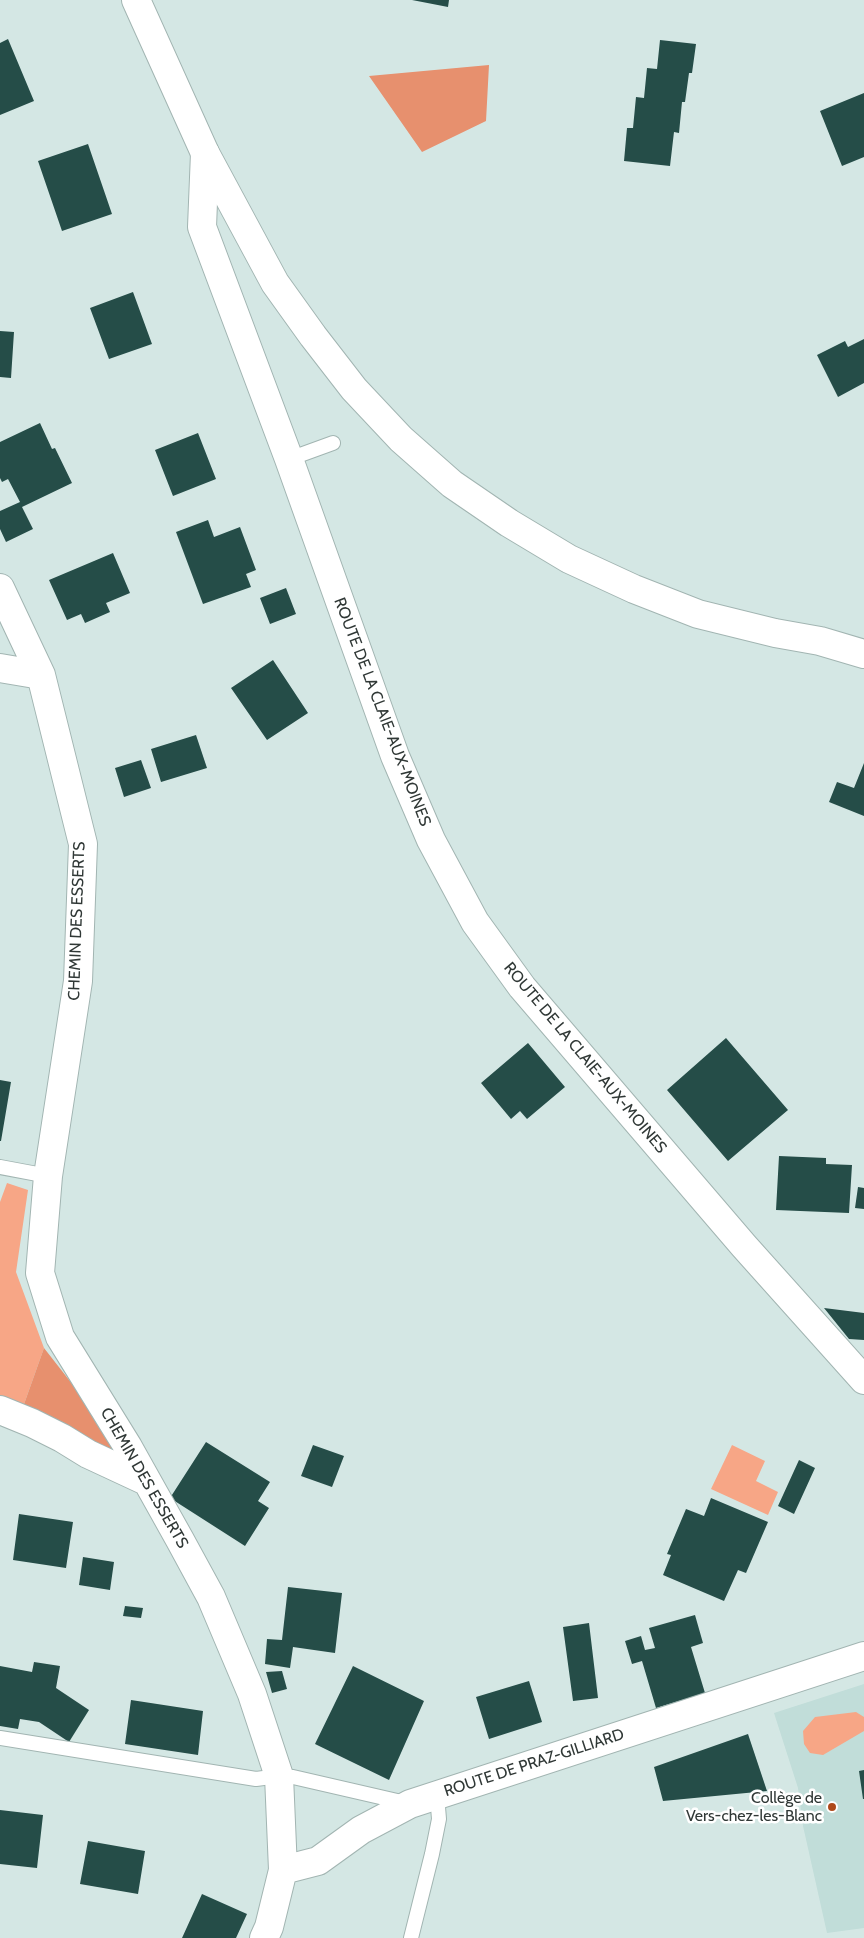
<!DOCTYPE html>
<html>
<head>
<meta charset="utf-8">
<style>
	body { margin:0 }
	canvas { display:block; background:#d4e7e4 }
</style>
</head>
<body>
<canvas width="864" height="1938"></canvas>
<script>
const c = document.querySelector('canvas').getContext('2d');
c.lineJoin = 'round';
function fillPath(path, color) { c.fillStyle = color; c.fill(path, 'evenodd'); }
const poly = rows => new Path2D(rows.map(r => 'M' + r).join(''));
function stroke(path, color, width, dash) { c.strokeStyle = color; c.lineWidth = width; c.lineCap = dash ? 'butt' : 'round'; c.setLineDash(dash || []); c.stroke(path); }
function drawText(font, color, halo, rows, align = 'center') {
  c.font = font + ' Cabin,sans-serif'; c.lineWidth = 5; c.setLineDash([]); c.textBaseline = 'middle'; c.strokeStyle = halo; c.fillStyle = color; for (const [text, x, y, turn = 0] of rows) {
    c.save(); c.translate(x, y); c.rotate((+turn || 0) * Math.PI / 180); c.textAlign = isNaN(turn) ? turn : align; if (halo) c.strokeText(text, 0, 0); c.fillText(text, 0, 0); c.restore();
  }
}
fillPath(poly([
	[864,1684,864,1928,827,1933,803,1826,798,1788,774,1713]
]), '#c1ddd9');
fillPath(poly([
	[7,1183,28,1190,16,1272,44,1348,23,1407,0,1396,0,1202],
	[732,1445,765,1461,756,1481,778,1492,768,1515,711,1489],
	[856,1712,864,1717,864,1731,823,1755,810,1753,804,1744,803,1731,815,1717]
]), '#f7a686');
fillPath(poly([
	[489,65,486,121,422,152,369,76],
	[44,1348,127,1454,118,1467,73,1428,23,1407]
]), '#e7906e');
fillPath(poly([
	[412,0,449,0,448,7],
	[8,39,34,101,0,115,0,43],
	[660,40,696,44,692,73,689,73,685,102,682,102,679,133,674,132,670,166,624,161,627,128,633,128,636,97,644,98,647,68,657,69],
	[864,93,864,157,842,166,820,111],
	[88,144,112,214,62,231,38,161],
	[133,292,152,344,109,359,90,308],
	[0,331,14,332,11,378,0,377],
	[864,339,864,383,838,397,817,355,845,341,848,347],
	[40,423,52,449,55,448,72,483,22,507,33,529,6,542,0,529,0,511,20,502,8,479,2,482,0,478,0,442],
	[198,433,216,479,173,496,155,450],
	[208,520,214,537,240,527,256,570,246,574,251,587,203,604,176,532],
	[113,553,130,593,106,603,110,612,85,623,81,614,67,620,49,580],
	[286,588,296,614,270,624,260,598],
	[273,660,308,713,267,740,231,688],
	[196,735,207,768,161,782,151,749],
	[141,760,151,788,124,797,115,768],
	[864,763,864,816,829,802,837,782,854,788],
	[726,1038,788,1110,728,1161,667,1090],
	[528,1043,565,1087,527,1119,520,1111,511,1119,481,1083],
	[0,1080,11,1082,1,1141,0,1141],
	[779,1156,826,1158,826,1164,852,1165,849,1213,776,1210],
	[858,1187,864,1188,864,1209,855,1208],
	[824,1308,864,1313,864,1340,849,1339],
	[206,1442,270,1482,258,1501,269,1508,245,1546,170,1498],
	[313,1445,344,1456,332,1487,301,1476],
	[799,1460,815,1468,794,1514,778,1506],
	[711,1498,768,1522,746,1573,738,1570,724,1601,663,1575,671,1555,667,1554,686,1509,704,1516],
	[19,1514,73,1522,66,1568,13,1560],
	[83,1557,114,1562,110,1590,79,1585],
	[288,1587,342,1593,335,1653,293,1647,290,1668,265,1664,267,1639,282,1640],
	[125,1606,143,1608,141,1618,123,1616],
	[695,1615,703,1643,691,1647,705,1693,656,1708,642,1661,632,1664,625,1641,641,1636,645,1650,655,1648,649,1628],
	[589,1623,598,1698,573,1701,563,1627],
	[34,1662,60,1666,56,1688,89,1710,69,1742,39,1722,20,1719,18,1729,0,1726,0,1666,32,1672],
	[353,1666,424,1701,389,1780,315,1744],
	[282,1671,287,1689,272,1693,266,1672],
	[529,1681,542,1722,489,1739,476,1697],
	[131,1700,203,1711,198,1755,125,1744],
	[748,1734,767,1791,663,1801,654,1767],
	[864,1770,864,1799,863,1799,859,1771],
	[0,1810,43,1815,37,1868,0,1864],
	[88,1841,145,1851,138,1894,80,1884],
	[202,1894,247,1914,236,1938,182,1938]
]), '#254d48');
const lane = poly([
	[289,459,333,443],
	[0,1167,48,1176],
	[0,1738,256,1779,279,1776,293,1777,406,1803],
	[411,1938,432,1854,439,1819,437,1795]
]);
const street = poly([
	[205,153,202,227,289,459,395,756,431,840,475,922,522,987,744,1246,864,1380],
	[0,588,41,675,83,844,78,981,48,1176,40,1273,60,1337,128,1447,180,1540,211,1597,252,1694,279,1776,283,1870],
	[0,668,41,675],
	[0,1410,32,1423,62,1438,88,1454,146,1481],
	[264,1938,269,1927,283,1870,318,1861,361,1830,410,1804,864,1656]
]);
const secondary = poly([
	[136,0,205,153,275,283,313,336,354,389,401,439,452,484,509,523,569,559,634,589,698,614,775,633,820,641,864,654]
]);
stroke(lane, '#a2b5b2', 16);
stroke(street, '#a2b5b2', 30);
stroke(secondary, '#a2b5b2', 30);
stroke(lane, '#fff', 14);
stroke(street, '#fff', 28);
stroke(secondary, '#fff', 28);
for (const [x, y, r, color] of [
	[832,1807,5,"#ae491a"]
]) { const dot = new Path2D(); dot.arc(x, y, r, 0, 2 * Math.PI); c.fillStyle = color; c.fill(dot); stroke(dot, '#fff', 2); }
drawText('16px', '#303836', '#fff', [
	["ROUTE DE LA CLAIE-AUX-MOINES",382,712,69],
	["CHEMIN DES ESSERTS",77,921,-88],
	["ROUTE DE LA CLAIE-AUX-MOINES",585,1058,50],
	["CHEMIN DES ESSERTS",144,1478,60],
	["ROUTE DE PRAZ-GILLIARD",534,1763,-18]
]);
drawText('16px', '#303836', '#fff', [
	["Collège de",822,1798],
	["Vers-chez-les-Blanc",822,1816]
], 'right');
</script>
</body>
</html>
